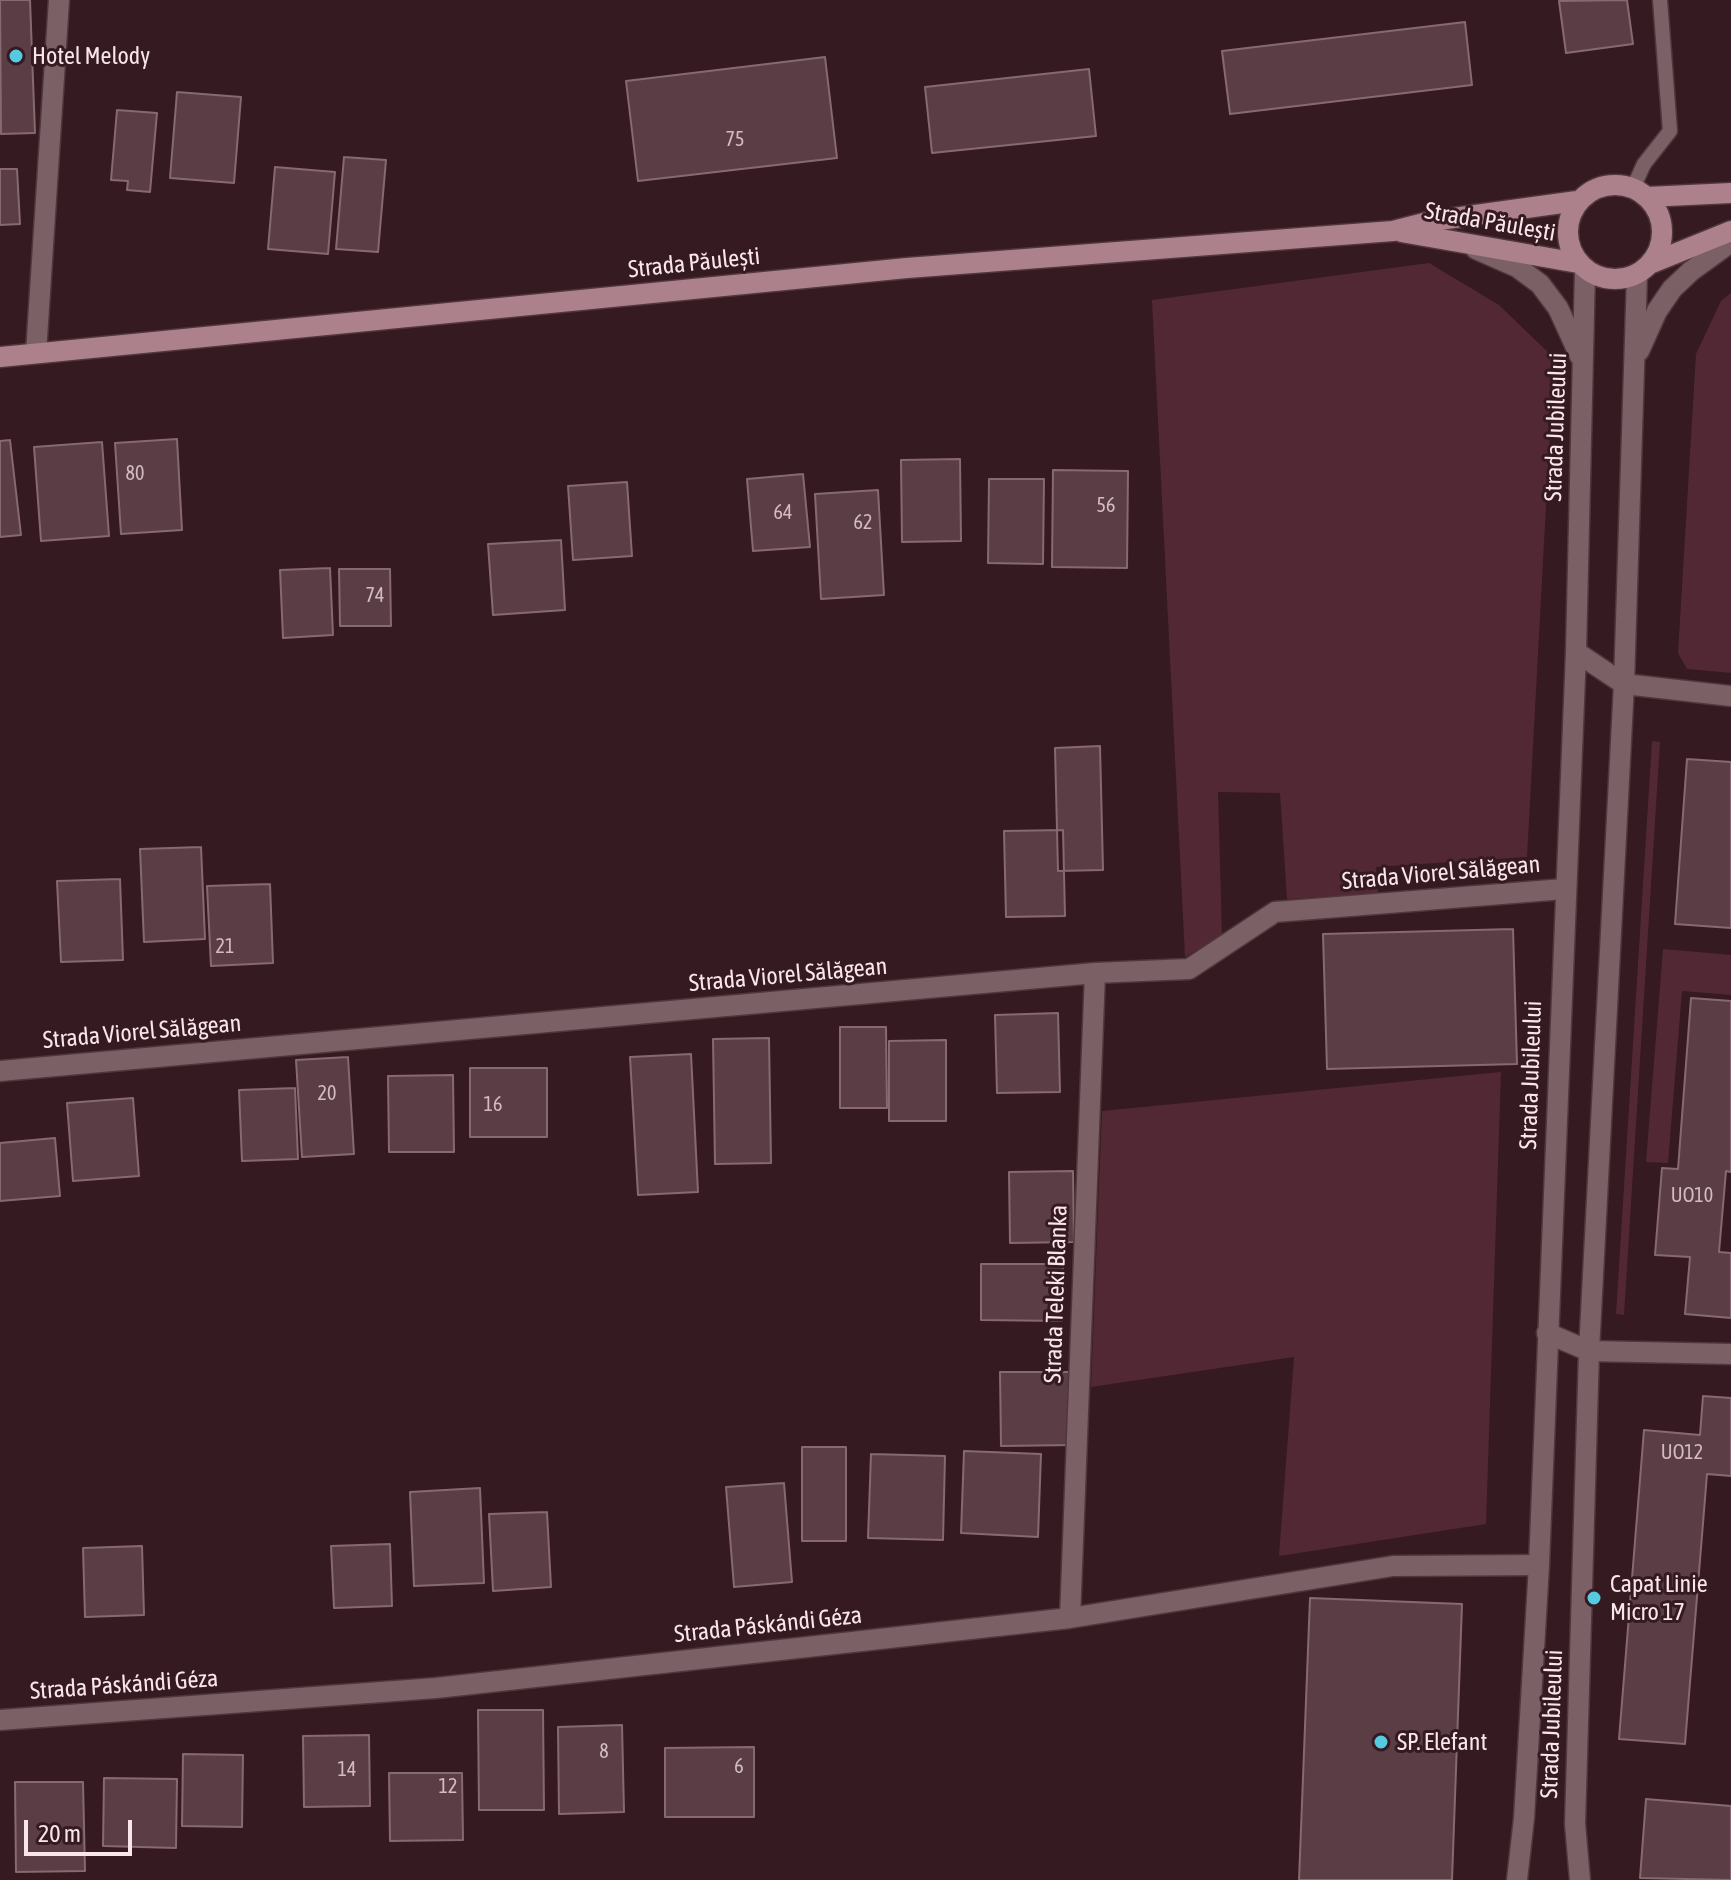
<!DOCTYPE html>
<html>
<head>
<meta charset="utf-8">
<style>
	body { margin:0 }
	#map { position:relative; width:1731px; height:1880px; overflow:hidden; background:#351a22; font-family:"Asap Condensed",sans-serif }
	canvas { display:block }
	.scale { position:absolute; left:24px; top:1820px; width:108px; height:36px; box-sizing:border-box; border:4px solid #f9e6eb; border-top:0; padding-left:10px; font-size:24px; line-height:28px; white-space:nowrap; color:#f9e6eb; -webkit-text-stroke:6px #351a22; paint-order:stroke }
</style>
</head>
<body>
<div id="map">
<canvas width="1731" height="1880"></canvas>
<div class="scale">20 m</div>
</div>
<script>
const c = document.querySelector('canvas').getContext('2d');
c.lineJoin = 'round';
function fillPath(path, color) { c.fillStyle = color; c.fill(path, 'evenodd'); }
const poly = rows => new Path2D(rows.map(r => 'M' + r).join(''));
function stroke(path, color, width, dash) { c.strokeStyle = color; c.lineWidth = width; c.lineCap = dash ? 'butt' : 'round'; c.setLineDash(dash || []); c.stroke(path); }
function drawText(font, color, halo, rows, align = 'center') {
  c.font = font + ' "Asap Condensed",sans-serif'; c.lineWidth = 6; c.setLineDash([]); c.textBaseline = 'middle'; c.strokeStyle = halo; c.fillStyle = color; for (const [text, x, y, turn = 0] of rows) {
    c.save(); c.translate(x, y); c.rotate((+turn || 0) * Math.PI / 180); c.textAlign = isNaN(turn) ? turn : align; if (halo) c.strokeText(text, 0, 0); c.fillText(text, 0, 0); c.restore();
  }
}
fillPath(poly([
	[1429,263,1499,305,1554,358,1527,857,1376,867,1378,894,1287,899,1280,793,1218,792,1222,936,1185,957,1152,300],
	[1731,293,1731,673,1687,669,1678,653,1696,354,1721,301],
	[1652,741,1660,742,1624,1315,1616,1314],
	[1663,949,1731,955,1731,995,1682,991,1668,1163,1646,1162],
	[1501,1072,1486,1524,1279,1556,1294,1357,1091,1387,1102,1111]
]), '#522834');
const building = poly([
	[0,0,30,0,35,133,1,134,0,0],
	[1627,0,1633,44,1566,53,1559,1,1627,0],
	[1465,22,1472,85,1230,114,1222,51,1465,22],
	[825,57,837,158,638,181,626,81,825,57],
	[1089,69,1096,136,932,153,925,87,1089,69],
	[177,92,241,97,234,183,170,178,177,92],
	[117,110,157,113,150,192,127,190,128,181,111,180,117,110],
	[344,157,386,160,378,252,336,249,344,157],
	[275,167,335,172,328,254,268,249,275,167],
	[0,169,17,169,20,224,0,225,0,169],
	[177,439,182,530,121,534,115,443,177,439],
	[10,440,21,535,0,537,0,441,10,440],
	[102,442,109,536,41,541,34,447,102,442],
	[960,459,961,541,902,542,901,460,960,459],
	[1053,470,1128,471,1127,568,1052,567,1053,470],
	[803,474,810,547,753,551,747,479,803,474],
	[989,479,1044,479,1043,564,988,563,989,479],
	[627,482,632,556,573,560,568,486,627,482],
	[878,490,884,595,821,599,815,494,878,490],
	[561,540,565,610,493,615,488,544,561,540],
	[330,568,333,635,283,638,280,570,330,568],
	[339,569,390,569,391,626,340,626,339,569],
	[1100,746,1103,870,1058,871,1055,748,1100,746],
	[1687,759,1731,762,1731,928,1675,924,1687,759],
	[1063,830,1065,916,1006,917,1004,831,1063,830],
	[201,847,205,939,144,942,140,849,201,847],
	[120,879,123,960,61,962,57,881,120,879],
	[270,884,273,963,211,966,207,886,270,884],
	[1513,929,1517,1064,1327,1069,1323,934,1513,929],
	[1691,998,1731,1001,1731,1172,1726,1171,1719,1252,1731,1253,1731,1318,1685,1314,1690,1257,1655,1255,1662,1168,1678,1169,1691,998],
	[1058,1013,1060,1092,997,1093,995,1015,1058,1013],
	[840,1027,886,1027,887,1108,840,1108,840,1027],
	[769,1038,771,1163,715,1164,713,1039,769,1038],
	[946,1040,946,1121,889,1121,889,1041,946,1040],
	[691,1054,698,1192,638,1195,630,1057,691,1054],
	[348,1057,354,1154,302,1157,296,1060,348,1057],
	[470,1068,547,1068,547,1137,470,1137,470,1068],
	[453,1075,454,1152,389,1152,388,1076,453,1075],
	[295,1088,298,1159,242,1161,239,1090,295,1088],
	[133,1098,139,1176,73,1181,67,1103,133,1098],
	[55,1138,60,1196,0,1201,0,1143,55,1138],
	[1073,1171,1074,1242,1010,1243,1009,1172,1073,1171],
	[981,1264,1063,1264,1062,1321,981,1320,981,1264],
	[1000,1372,1074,1372,1075,1445,1001,1446,1000,1372],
	[1703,1396,1731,1398,1731,1476,1707,1474,1685,1744,1619,1739,1644,1430,1700,1435,1703,1396],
	[802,1447,846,1447,846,1541,802,1541,802,1447],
	[964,1451,1041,1454,1038,1537,961,1533,964,1451],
	[871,1454,945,1456,943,1540,868,1538,871,1454],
	[784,1483,792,1582,734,1587,726,1487,784,1483],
	[480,1488,484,1583,414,1586,410,1492,480,1488],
	[547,1512,551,1587,493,1591,489,1514,547,1512],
	[390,1544,392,1606,334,1608,331,1546,390,1544],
	[142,1546,144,1615,85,1617,83,1548,142,1546],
	[1310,1598,1462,1604,1452,1880,1299,1880,1310,1598],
	[478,1710,543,1710,544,1810,479,1810,478,1710],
	[622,1725,624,1812,559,1814,558,1727,622,1725],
	[369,1735,370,1806,304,1807,303,1736,369,1735],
	[754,1747,754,1817,665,1817,665,1748,754,1747],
	[183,1754,243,1755,242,1827,182,1826,183,1754],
	[389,1773,462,1773,463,1840,390,1841,389,1773],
	[104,1778,177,1779,176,1848,103,1846,104,1778],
	[15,1782,83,1782,85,1871,16,1872,15,1782],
	[1646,1799,1731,1806,1731,1880,1640,1878,1646,1799]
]);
fillPath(building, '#5b3e45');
stroke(building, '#896970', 2);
const service = poly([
	[1633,188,1644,164,1670,131,1660,0]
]);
const minor = poly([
	[36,353,59,0],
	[1576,652,1624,684,1731,696],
	[0,1071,1095,973,1189,969,1275,912,1564,889],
	[1547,1333,1589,1351,1731,1354],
	[1070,1618,1095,973],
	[0,1720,436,1688,1070,1618,1393,1566,1539,1565]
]);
const tertiary = poly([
	[1476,249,1517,267,1540,284,1558,308,1580,356],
	[1639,351,1657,311,1672,289,1691,271,1731,242],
	[1517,1880,1524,1818,1539,1565,1576,652,1585,270],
	[1580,1880,1575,1824,1589,1351,1624,684,1637,275]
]);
const secondary = poly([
	'1568 232a47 47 0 1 1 94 0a47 47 0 1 1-94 0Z',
	[1647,197,1731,193],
	[1401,232,1578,263],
	[1652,263,1731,231],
	[0,357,907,268,1393,231,1432,221,1577,201]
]);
stroke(service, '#50373e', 17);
stroke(minor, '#50373e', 23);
stroke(tertiary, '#50373e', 23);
stroke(secondary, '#50373e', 23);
stroke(service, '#7b6066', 14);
stroke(minor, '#7b6066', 20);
stroke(tertiary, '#7b6066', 20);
stroke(secondary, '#ad818c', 20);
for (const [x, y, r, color] of [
	[16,56,8,"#55cae0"],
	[1594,1598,8,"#55cae0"],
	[1381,1742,8,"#55cae0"]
]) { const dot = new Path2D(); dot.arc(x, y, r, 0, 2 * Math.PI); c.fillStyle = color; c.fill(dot); stroke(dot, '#351a22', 3); }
drawText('20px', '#d2bcc2', null, [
	["75",735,140],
	["80",135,474],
	["56",1106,506],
	["64",783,513],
	["62",863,523],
	["74",375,596],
	["21",225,947],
	["20",327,1094],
	["16",493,1105],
	["UO10",1692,1196],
	["UO12",1682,1453],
	["8",604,1752],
	["6",739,1767],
	["14",347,1770],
	["12",448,1787]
]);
drawText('24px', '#f9e6eb', '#351a22', [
	["Hotel Melody",32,56],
	["Capat Linie",1610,1584],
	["Micro 17",1610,1612],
	["SP. Elefant",1397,1742]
], 'left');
drawText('24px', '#f9e6eb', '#351a22', [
	["Strada Păulești",1490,222,10],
	["Strada Păulești",694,263,-6],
	["Strada Jubileului",1556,427,-88],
	["Strada Viorel Sălăgean",1441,873,-5],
	["Strada Viorel Sălăgean",788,975,-5],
	["Strada Viorel Sălăgean",142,1032,-5],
	["Strada Jubileului",1531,1075,-88],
	["Strada Teleki Blanka",1056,1294,-88],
	["Strada Páskándi Géza",768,1625,-6],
	["Strada Páskándi Géza",124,1685,-4],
	["Strada Jubileului",1552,1724,-88]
]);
</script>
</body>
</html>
